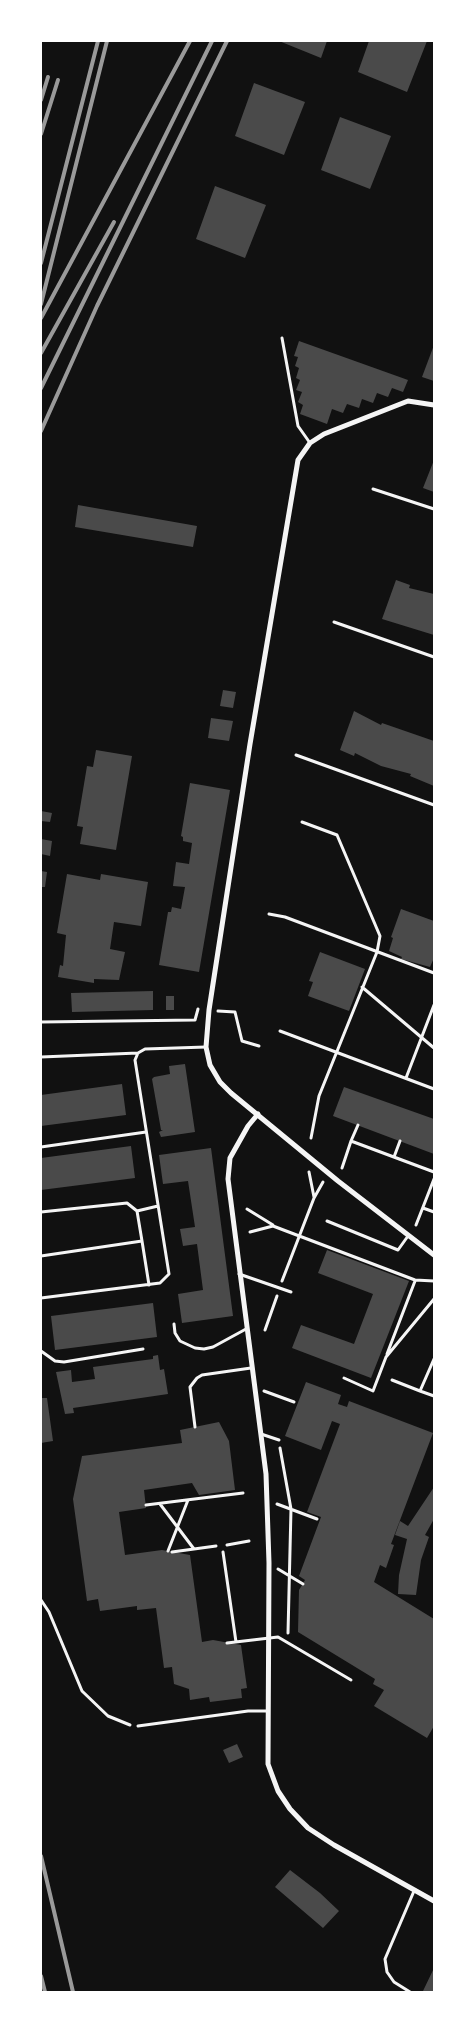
<!DOCTYPE html>
<html>
<head>
<meta charset="utf-8">
<style>
	body { margin:0 }
	#map { position:relative; width:475px; height:2033px; overflow:hidden; background:#111; font-family:"Roboto Condensed",sans-serif }
	canvas { display:block }
	.frame { position:absolute; inset:0; border:42px solid #fff; pointer-events:none }
</style>
</head>
<body>
<div id="map">
<canvas width="475" height="2033"></canvas>
<div class="frame"></div>
</div>
<script>
const c = document.querySelector('canvas').getContext('2d');
c.lineJoin = 'round';
function fillPath(path, color) { c.fillStyle = color; c.fill(path, 'evenodd'); }
const poly = rows => new Path2D(rows.map(r => 'M' + r).join(''));
function stroke(path, color, width, dash) { c.strokeStyle = color; c.lineWidth = width; c.lineCap = dash ? 'butt' : 'round'; c.setLineDash(dash || []); c.stroke(path); }
fillPath(poly([
	[279,41,327,41,321,58],
	[369,41,427,41,407,92,358,72],
	[254,83,305,102,284,155,235,136],
	[340,117,391,136,370,189,321,170],
	[215,186,266,205,245,258,196,239],
	[299,341,408,380,403,392,392,388,388,397,377,393,373,403,362,399,359,408,347,404,343,413,332,409,327,424,300,414,303,405,298,402,302,392,296,390,300,380,296,378,299,368,295,366,298,357,294,356],
	[434,345,434,381,422,377],
	[434,460,434,492,423,488],
	[78,505,197,526,193,547,75,527],
	[396,580,410,585,409,588,434,594,434,635,382,619],
	[223,690,236,692,233,708,220,706],
	[354,711,381,725,382,723,434,741,434,786,410,776,411,774,381,766,355,753,354,756,340,750],
	[211,718,233,721,229,741,208,738],
	[96,750,132,756,116,850,80,844,83,827,77,826,87,766,93,767],
	[190,783,230,790,199,972,159,965,168,912,171,912,172,907,181,909,185,887,173,886,176,862,189,864,192,843,183,841,183,837,181,836],
	[41,811,52,813,50,822,41,821],
	[41,839,52,841,50,856,41,854],
	[41,871,47,872,45,887,41,887],
	[67,874,100,880,101,874,148,882,141,926,114,922,110,949,125,952,119,980,94,979,94,983,58,977,60,965,63,966,66,935,57,933],
	[401,909,434,921,434,958,430,967,401,959,402,957,389,951,393,938,391,937],
	[320,952,365,969,349,1011,308,996,313,982,309,981],
	[153,991,153,1010,72,1012,71,993],
	[166,996,174,996,174,1010,166,1010],
	[185,1064,195,1132,161,1137,159,1132,163,1130,161,1130,152,1079,154,1077,170,1074,169,1066],
	[122,1084,126,1115,41,1126,41,1095],
	[344,1087,434,1119,434,1154,333,1116],
	[131,1146,135,1178,41,1190,41,1158],
	[211,1148,233,1316,182,1323,178,1294,203,1290,197,1244,183,1246,180,1229,195,1227,188,1181,163,1184,159,1155],
	[327,1250,409,1281,371,1378,292,1348,301,1325,354,1344,373,1294,318,1273],
	[153,1303,157,1337,55,1350,51,1316],
	[158,1355,160,1370,164,1369,168,1394,73,1408,74,1413,65,1414,56,1372,71,1370,72,1382,95,1379,93,1367,153,1359,153,1356],
	[306,1382,341,1395,338,1404,347,1407,349,1401,433,1433,391,1544,394,1545,386,1568,380,1565,374,1582,434,1619,434,1726,427,1738,374,1706,384,1690,373,1684,375,1679,298,1632,299,1590,305,1580,299,1576,321,1517,307,1512,340,1424,332,1421,321,1450,285,1436],
	[41,1398,47,1398,53,1441,41,1443],
	[219,1422,229,1441,235,1490,199,1495,192,1483,144,1490,146,1508,119,1512,125,1555,162,1550,190,1555,202,1642,213,1640,241,1645,247,1688,241,1689,242,1698,210,1702,209,1697,190,1700,189,1689,174,1684,172,1667,164,1668,156,1608,137,1610,137,1606,100,1611,98,1599,87,1601,73,1499,82,1456,182,1443,180,1430],
	[434,1487,434,1519,425,1535,429,1537,421,1560,416,1595,398,1594,399,1575,407,1539,395,1535,400,1521,408,1526],
	[237,1744,243,1757,229,1763,223,1750],
	[290,1870,320,1893,339,1911,323,1928,275,1887],
	[434,1968,434,1992,426,1992,423,1991]
]), '#4a4a4a');
stroke(poly([
	[373,489,434,509],
	[334,622,434,657],
	[296,755,434,805],
	[302,822,337,835,380,936,377,952,319,1096,311,1138],
	[269,914,285,917,434,973],
	[362,987,434,1048],
	[218,1011,235,1012,242,1041,259,1046],
	[41,1022,195,1020,198,1009],
	[280,1031,434,1089],
	[406,1078,434,1005],
	[351,1141,358,1125],
	[394,1157,400,1141],
	[342,1168,351,1141,434,1172],
	[309,1172,314,1197],
	[423,1208,434,1212],
	[247,1209,273,1225],
	[416,1225,434,1179],
	[250,1232,273,1226,415,1280,434,1281],
	[282,1281,314,1198,323,1182],
	[265,1330,277,1296],
	[387,1354,415,1281],
	[344,1378,373,1391,386,1357,434,1299],
	[264,1391,294,1402],
	[280,1448,291,1509,288,1633],
	[160,1504,194,1549],
	[277,1504,317,1519],
	[146,1505,243,1493],
	[227,1545,249,1541],
	[168,1551,188,1500],
	[172,1552,216,1546],
	[278,1569,303,1584],
	[41,1600,49,1612,82,1691,108,1716,130,1725]
]), '#f5f5f5', 3);
stroke(poly([
	[282,338,298,426,310,443],
	[41,1057,138,1053],
	[41,1147,146,1132],
	[137,1211,158,1206],
	[41,1212,127,1203,137,1211,142,1241,41,1256],
	[327,1221,398,1250,408,1236],
	[142,1241,149,1285],
	[239,1274,291,1292],
	[41,1298,160,1283,169,1274,135,1060,138,1053,145,1049,206,1047],
	[174,1324,175,1333,180,1341,195,1348,204,1349,213,1347,246,1329],
	[41,1351,55,1361,64,1362,143,1349],
	[434,1359,420,1391,434,1396],
	[392,1380,420,1391],
	[195,1427,190,1387,197,1378,202,1375,251,1368],
	[261,1434,279,1440],
	[223,1552,236,1642],
	[227,1643,278,1637,351,1680],
	[138,1726,248,1711,267,1711],
	[410,1992,394,1982,387,1972,385,1959,414,1891]
]), '#f5f5f5', 3);
stroke(poly([
	[434,405,408,401,324,434,310,443,298,460,250,744,209,1010,206,1047,210,1065,220,1082,231,1093,338,1181,434,1255],
	[258,1114,248,1126,230,1158,228,1179,266,1474,269,1563,268,1764,278,1791,290,1809,308,1828,334,1845,434,1901]
]), '#f5f5f5', 5);
stroke(poly([
	[41,100,48,77],
	[41,134,58,80],
	[41,263,98,41],
	[41,304,107,41],
	[41,318,190,41],
	[41,353,114,222],
	[41,388,212,41],
	[41,431,97,306,227,41],
	[41,1856,73,1992],
	[41,1976,45,1992]
]), '#9a9a9a', 4);
</script>
</body>
</html>
